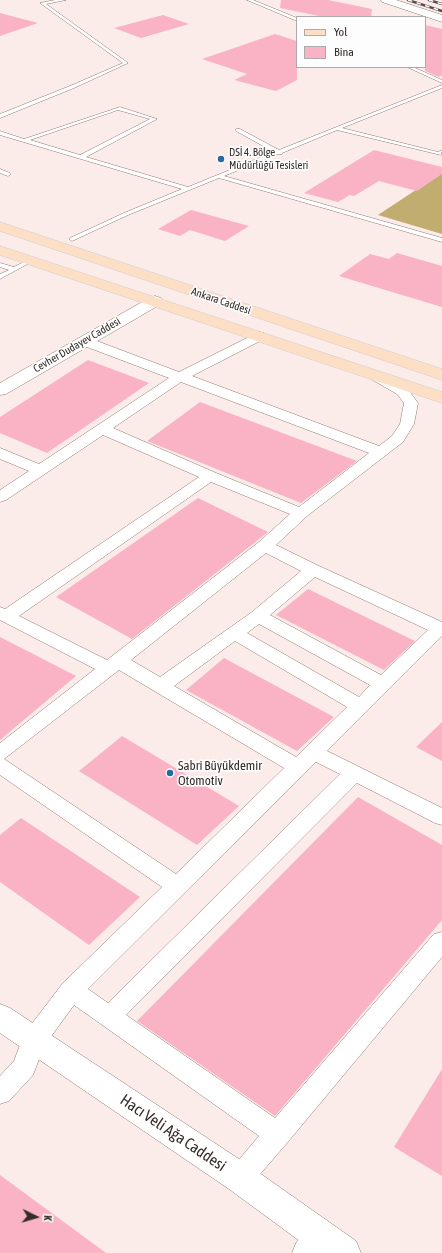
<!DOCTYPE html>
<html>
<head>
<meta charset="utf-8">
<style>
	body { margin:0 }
	#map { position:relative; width:442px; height:1253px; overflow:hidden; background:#fcece9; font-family:"Asap Condensed",sans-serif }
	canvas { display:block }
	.legend { position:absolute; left:296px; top:16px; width:130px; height:52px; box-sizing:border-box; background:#fdfdfd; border:1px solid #adaaa9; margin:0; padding:5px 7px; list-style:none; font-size:12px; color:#362d2a }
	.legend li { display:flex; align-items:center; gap:8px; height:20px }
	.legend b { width:20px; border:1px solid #adaaa9 }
	.north { position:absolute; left:16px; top:1197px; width:40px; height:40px; -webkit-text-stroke:3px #fdfdfd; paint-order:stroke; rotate:95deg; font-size:11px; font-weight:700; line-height:16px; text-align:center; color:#362d2a }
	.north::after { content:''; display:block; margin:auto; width:14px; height:18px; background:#362d2a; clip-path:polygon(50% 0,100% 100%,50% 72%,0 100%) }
</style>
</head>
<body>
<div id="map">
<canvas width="442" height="1253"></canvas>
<ul class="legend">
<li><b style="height:5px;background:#fcdfc5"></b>Yol</li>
<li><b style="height:11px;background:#f9b3c4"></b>Bina</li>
</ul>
<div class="north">K</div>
</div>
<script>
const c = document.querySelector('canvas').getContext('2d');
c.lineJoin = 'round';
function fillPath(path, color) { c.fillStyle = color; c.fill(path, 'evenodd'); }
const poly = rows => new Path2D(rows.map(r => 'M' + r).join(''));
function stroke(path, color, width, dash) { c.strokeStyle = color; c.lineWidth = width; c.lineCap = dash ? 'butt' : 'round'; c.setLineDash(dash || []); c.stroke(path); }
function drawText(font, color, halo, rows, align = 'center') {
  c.font = font + ' "Asap Condensed",sans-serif'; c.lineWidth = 3.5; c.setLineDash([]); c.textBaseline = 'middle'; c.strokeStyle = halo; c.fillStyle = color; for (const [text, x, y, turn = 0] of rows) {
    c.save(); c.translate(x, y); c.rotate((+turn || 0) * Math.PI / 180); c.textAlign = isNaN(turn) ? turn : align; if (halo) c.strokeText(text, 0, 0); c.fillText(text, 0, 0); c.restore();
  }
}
fillPath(poly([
	[442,173,442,234,378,215,431,180]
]), '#c0ad6f');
fillPath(poly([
	[281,0,328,0,372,9,371,17,324,17,280,8],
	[0,13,38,23,0,36],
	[163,15,189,24,141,38,114,28],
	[425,25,442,29,442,75,439,77,425,71],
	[275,34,297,41,297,80,276,91,234,80,247,74,202,59],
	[374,150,442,167,442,174,417,191,379,181,354,196,350,195,338,202,304,193],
	[191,210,249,226,225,241,190,230,180,236,158,229],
	[397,253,442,266,442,307,339,276,370,254,389,259],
	[88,360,149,383,47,453,0,433,0,417],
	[200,402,357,461,301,503,147,441],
	[198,498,268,532,132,639,56,597],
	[308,589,415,641,384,670,276,615],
	[0,637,76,676,0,740],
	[224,658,334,717,297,751,186,690],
	[442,722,442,761,416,747],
	[122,736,239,806,197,845,79,771],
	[358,797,442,845,442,920,275,1116,137,1021],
	[21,818,140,897,89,945,0,882,0,835],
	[442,1069,442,1176,394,1147],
	[0,1175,106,1253,0,1253]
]), '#f9b3c4');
const lane = poly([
	[55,0,66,0,46,4,128,63,74,88,0,118,0,114,70,86,123,63,40,3,55,0],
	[247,0,253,0,297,18,297,21,247,0],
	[407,67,413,67,442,80,442,83,407,67],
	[442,85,442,88,342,128,438,152,442,150,441,155,337,130,282,153,282,154,278,154,224,176,442,238,442,242,219,178,128,215,72,241,70,240,70,238,124,213,182,189,0,135,0,131,24,139,120,107,157,119,86,157,188,187,274,152,236,131,236,129,240,129,279,150,442,85],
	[118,110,150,119,80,155,30,140,118,110],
	[0,169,10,173,11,174,8,176,0,173,0,169],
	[28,260,33,261,0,279,0,274,9,270,0,267,0,263,14,267,28,260]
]);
const street = poly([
	[259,332,264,333,266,336,264,339,192,376,379,446,392,436,400,424,404,403,397,394,371,379,369,376,371,373,376,372,381,373,407,388,418,403,414,424,403,442,307,516,276,545,319,566,442,622,442,636,327,751,442,808,442,825,435,823,357,783,126,1015,275,1118,434,934,442,932,442,957,287,1143,249,1187,240,1190,231,1187,227,1178,231,1169,259,1136,74,1005,44,1046,33,1075,9,1101,0,1104,0,1076,14,1061,24,1034,63,983,162,887,0,775,0,743,95,669,0,620,0,607,5,609,199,477,103,435,6,500,0,502,0,490,29,471,0,459,0,448,39,464,169,378,79,344,77,341,79,338,89,338,179,372,259,332],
	[181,382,369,453,299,507,216,473,113,428,181,382],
	[211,482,290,514,259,542,107,660,19,616,211,482],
	[266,553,301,571,252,612,160,677,131,660,266,553],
	[315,577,428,630,381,675,270,615,315,577],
	[259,624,370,685,359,697,247,633,259,624],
	[235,641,347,707,296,757,174,686,235,641],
	[119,670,284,768,176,874,4,759,119,670],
	[316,762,340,774,108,1003,88,989,316,762],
	[319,1222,329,1226,333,1235,323,1253,292,1253,296,1243,309,1226,319,1222]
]);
const secondary = poly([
	[381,0,396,0,442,15,442,22,382,2,381,0],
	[155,296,161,298,163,301,161,304,6,394,0,395,0,383,149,298,155,296],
	[0,1004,10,1008,251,1167,356,1241,361,1253,316,1253,229,1189,0,1033,0,1004]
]);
const primary = poly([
	[0,222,442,369,442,380,0,231,0,222],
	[0,246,442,392,442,403,0,255,0,246]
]);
stroke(lane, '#907974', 1);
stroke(street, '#907974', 1);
stroke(secondary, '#907974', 1);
stroke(primary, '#cfcdcc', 1);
fillPath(lane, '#fff');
fillPath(street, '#fff');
fillPath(secondary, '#fff');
fillPath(primary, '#fcdfc5');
const rail = poly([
	[408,0,442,11],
	[429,0,442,4]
]);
stroke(rail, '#574d4a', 2.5);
stroke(rail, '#fdfdfd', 1.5, [4.5]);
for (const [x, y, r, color] of [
	[221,159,4,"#256ba0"],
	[170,773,4,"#256ba0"]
]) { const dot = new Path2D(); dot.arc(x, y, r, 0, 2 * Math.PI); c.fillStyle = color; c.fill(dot); stroke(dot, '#fdfdfd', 1.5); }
drawText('11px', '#362d2a', '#fdfdfd', [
	["DSİ 4. Bölge",229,153],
	["Müdürlüğü Tesisleri",229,166]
], 'left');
drawText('11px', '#362d2a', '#fdfdfd', [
	["Ankara Caddesi",221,301,19],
	["Cevher Dudayev Caddesi",77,345,-30]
]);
drawText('13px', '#362d2a', '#fdfdfd', [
	["Sabri Büyükdemir",178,766],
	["Otomotiv",178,781]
], 'left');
drawText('16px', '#362d2a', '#fdfdfd', [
	["Hacı Veli Ağa Caddesi",173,1133,34]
]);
</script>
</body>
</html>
